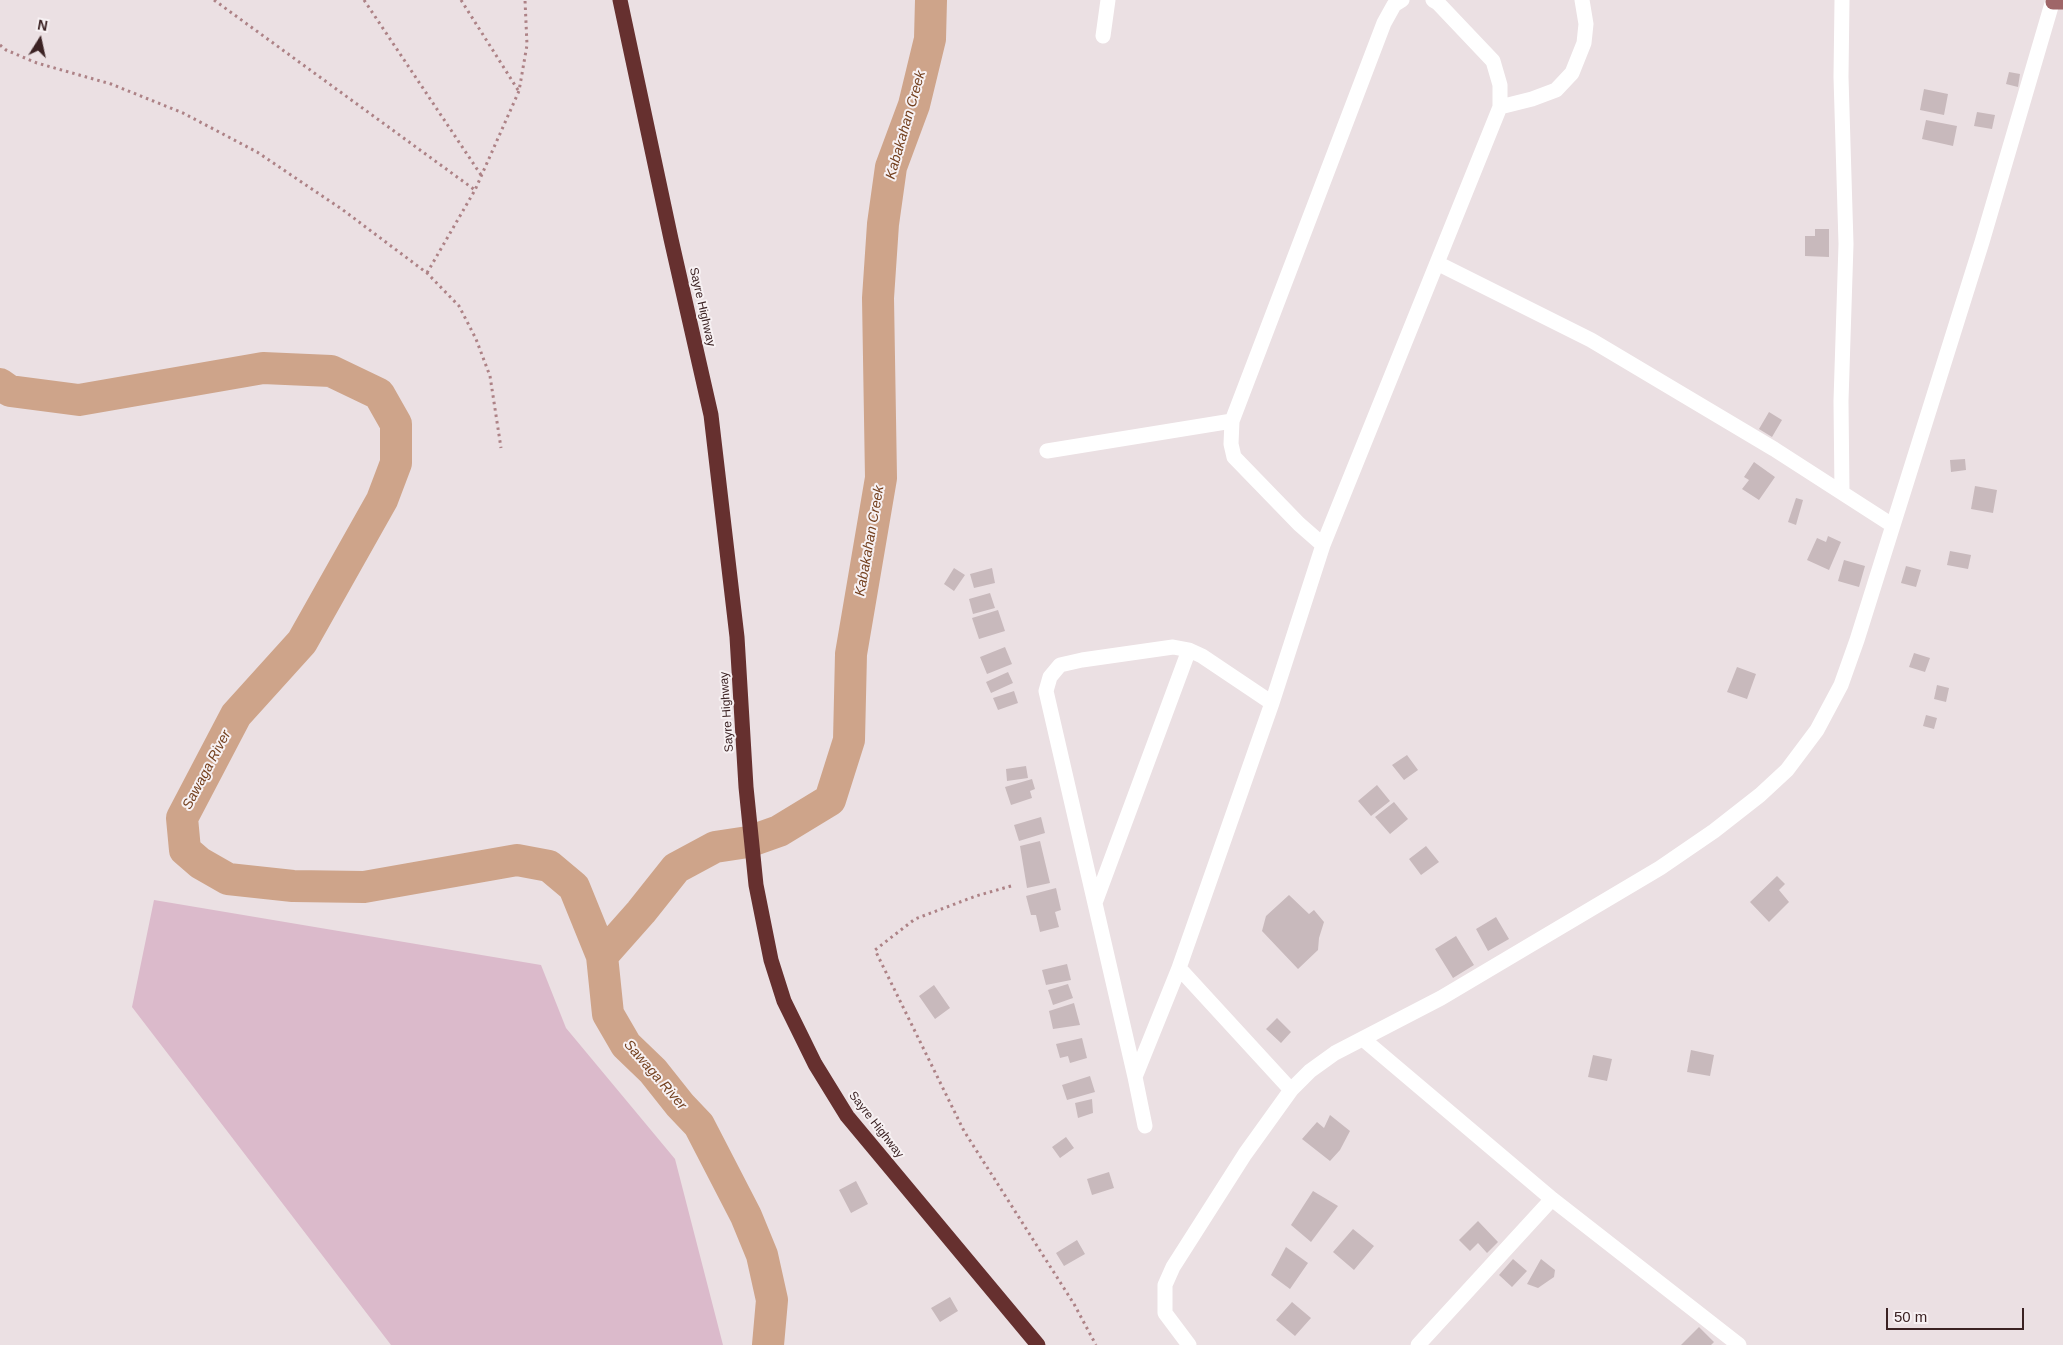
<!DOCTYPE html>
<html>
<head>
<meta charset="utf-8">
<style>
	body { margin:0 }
	#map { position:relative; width:2063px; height:1345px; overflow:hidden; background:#ebe0e3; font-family:Arial,sans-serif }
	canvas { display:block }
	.north { position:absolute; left:15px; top:15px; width:50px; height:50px; -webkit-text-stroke:4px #f7f1f3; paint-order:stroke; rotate:10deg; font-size:14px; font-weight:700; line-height:20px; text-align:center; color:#3b2223 }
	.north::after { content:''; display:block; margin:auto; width:18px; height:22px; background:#3b2223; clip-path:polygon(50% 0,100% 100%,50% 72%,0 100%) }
	.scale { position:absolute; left:1886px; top:1308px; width:138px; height:22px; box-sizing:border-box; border:2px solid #3b2223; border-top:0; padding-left:6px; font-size:15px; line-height:18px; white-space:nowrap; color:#3b2223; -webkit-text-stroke:4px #f7f1f3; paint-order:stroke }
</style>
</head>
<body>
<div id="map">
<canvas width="2063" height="1345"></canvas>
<div class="north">N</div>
<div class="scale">50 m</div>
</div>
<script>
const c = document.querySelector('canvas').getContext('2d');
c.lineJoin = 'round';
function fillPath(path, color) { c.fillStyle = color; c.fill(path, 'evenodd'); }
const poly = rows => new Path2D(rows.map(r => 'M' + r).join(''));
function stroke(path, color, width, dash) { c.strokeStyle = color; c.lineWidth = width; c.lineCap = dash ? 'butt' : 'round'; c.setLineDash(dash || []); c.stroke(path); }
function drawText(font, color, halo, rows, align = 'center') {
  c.font = font + ' Arial,sans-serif'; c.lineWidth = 4; c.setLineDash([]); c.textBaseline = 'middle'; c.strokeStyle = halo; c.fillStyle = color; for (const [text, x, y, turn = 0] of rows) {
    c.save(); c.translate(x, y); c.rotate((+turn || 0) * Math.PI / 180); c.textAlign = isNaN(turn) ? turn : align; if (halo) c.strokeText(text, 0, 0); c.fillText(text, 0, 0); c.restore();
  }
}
fillPath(poly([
	[154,900,541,965,566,1028,675,1159,723,1345,391,1345,132,1007]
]), '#dbbacb');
stroke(poly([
	[0,384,10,391,79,400,263,368,331,371,379,394,396,424,396,463,382,500,302,642,236,715,182,818,185,850,200,863,228,879,293,886,364,887,517,860,549,866,574,887,602,956,608,1014,626,1045,653,1071,680,1105,699,1125,746,1216,762,1255,772,1300,768,1345],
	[602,956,641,912,676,868,715,847,748,842,779,831,830,800,849,740,851,654,881,478,878,298,883,224,891,167,914,105,930,39,931,0]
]), '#cea48a', 32);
fillPath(poly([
	[2009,72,2020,74,2018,87,2006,84],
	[1924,89,1948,94,1944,115,1920,110],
	[1977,112,1995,115,1992,129,1974,126],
	[1926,120,1957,126,1953,146,1922,139],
	[1815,229,1829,229,1829,257,1805,256,1805,236,1815,236],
	[1769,412,1782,420,1772,437,1759,429],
	[1965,459,1966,470,1951,472,1950,460],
	[1754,462,1775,477,1759,500,1742,489,1749,480,1744,477],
	[1975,486,1997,490,1993,513,1971,509],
	[1796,498,1803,500,1796,525,1788,522],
	[1828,536,1841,542,1829,570,1807,560,1817,538,1826,542],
	[1950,551,1971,555,1968,569,1947,565],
	[1844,560,1865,566,1859,587,1838,581],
	[1906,566,1921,570,1916,587,1901,583],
	[954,568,965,575,954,591,944,584],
	[992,568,995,583,974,588,970,574],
	[990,593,995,608,973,614,969,599],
	[998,610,1005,631,979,639,972,618],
	[1005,647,1012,664,987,674,980,657],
	[1914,653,1930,658,1925,672,1909,667],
	[1737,667,1756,674,1747,699,1727,692],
	[1008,672,1013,683,991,693,986,682],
	[1937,685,1949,688,1946,702,1934,699],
	[1014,691,1018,703,998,710,993,698],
	[1926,715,1937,718,1934,729,1923,726],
	[1407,755,1418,770,1404,780,1392,765],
	[1026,766,1028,778,1007,781,1006,769],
	[1032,779,1035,789,1030,791,1032,798,1011,805,1005,787],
	[1377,785,1390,801,1371,816,1358,801],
	[1394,802,1408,819,1390,834,1375,817],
	[1041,817,1045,833,1019,841,1014,825],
	[1040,841,1050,883,1027,888,1020,846],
	[1426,846,1439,862,1421,875,1409,859],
	[1777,876,1785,884,1779,890,1789,902,1769,922,1750,902],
	[1056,888,1061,910,1055,912,1059,927,1040,932,1036,915,1031,915,1026,896],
	[1289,895,1309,914,1314,910,1324,922,1319,938,1318,950,1298,969,1262,931,1266,916],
	[1496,917,1509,939,1488,951,1476,929],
	[1456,936,1474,965,1453,978,1435,949],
	[1067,964,1071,980,1046,985,1042,970],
	[1068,984,1073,998,1053,1005,1048,990],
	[934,985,950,1008,935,1019,919,996],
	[1074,1003,1080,1025,1053,1029,1049,1011],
	[1277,1018,1291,1032,1281,1043,1266,1029],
	[1082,1038,1087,1058,1070,1063,1068,1056,1060,1058,1056,1044],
	[1691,1050,1714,1055,1710,1076,1687,1072],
	[1593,1055,1612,1059,1607,1081,1588,1077],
	[1090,1076,1095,1092,1067,1100,1062,1085],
	[1092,1099,1093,1113,1078,1118,1075,1103],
	[1330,1115,1350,1131,1340,1150,1330,1161,1302,1139,1317,1122,1324,1128],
	[1066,1137,1074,1148,1060,1158,1052,1147],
	[1109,1172,1114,1188,1092,1195,1087,1179],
	[856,1181,868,1204,851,1213,839,1190],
	[1313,1191,1338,1206,1311,1242,1291,1225],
	[1478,1221,1498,1242,1487,1253,1478,1243,1470,1251,1459,1240],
	[1353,1229,1374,1246,1354,1270,1333,1252],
	[1077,1240,1085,1254,1064,1266,1056,1253],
	[1286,1247,1308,1263,1290,1289,1271,1275],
	[1513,1259,1527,1271,1512,1287,1499,1275],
	[1541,1259,1555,1270,1554,1277,1538,1288,1527,1284],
	[950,1297,958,1311,940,1322,931,1308],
	[1292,1302,1311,1318,1295,1336,1276,1320],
	[1699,1327,1714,1342,1711,1345,1681,1345]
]), '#c8b9bc');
stroke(poly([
	[214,0,475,190],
	[364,0,481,175],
	[461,0,518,90],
	[0,45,6,50,37,63,111,84,183,113,257,152,343,210,427,273,459,306,476,339,490,376,501,448],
	[427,273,475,190,519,91,527,45,525,0],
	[1011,886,976,896,915,919,875,950,964,1131,1074,1304,1096,1345]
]), '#ad8286', 3, [2.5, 4]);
stroke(poly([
	[1402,0,1394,5,1384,23,1232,421,1231,444,1234,457,1299,524,1323,545,1500,107,1500,85,1493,61,1438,3,1433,0],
	[1842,0,1841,77,1846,244,1841,401,1842,493],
	[1103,36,1108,0],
	[1500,107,1532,99,1556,90,1572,73,1584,43,1586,24,1582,0],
	[1437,263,1591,340,1774,449,1892,525],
	[1047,451,1232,421],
	[1095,903,1189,650],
	[1179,968,1272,703,1323,545],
	[1363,1039,1552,1199,1739,1345],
	[1135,1077,1046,691,1050,677,1060,665,1082,660,1173,647,1189,650,1202,656,1272,703],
	[1145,1126,1135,1077,1179,968,1291,1090],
	[1189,1345,1165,1313,1165,1285,1173,1267,1245,1154,1291,1090,1310,1071,1335,1053,1441,998,1660,868,1714,831,1760,795,1787,770,1817,730,1841,685,1857,640,1982,242,2053,0],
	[1418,1345,1552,1199]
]), '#fff', 15);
stroke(poly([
	[2053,2,2063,2]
]), '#9f6668', 15);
stroke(poly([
	[620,0,671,239,711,415,737,637,746,787,756,885,771,960,784,1001,815,1064,847,1116,1038,1345]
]), '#66302f', 15);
drawText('12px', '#3b2223', '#f7f1f3', [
	["Sayre Highway",702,307,77],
	["Sayre Highway",727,712,-94],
	["Sayre Highway",876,1125,52]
]);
drawText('italic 14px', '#74401e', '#f7f1f3', [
	["Kabakahan Creek",906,125,-74],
	["Kabakahan Creek",870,541,-80],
	["Sawaga River",207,770,-62],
	["Sawaga River",655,1075,49]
]);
</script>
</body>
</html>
